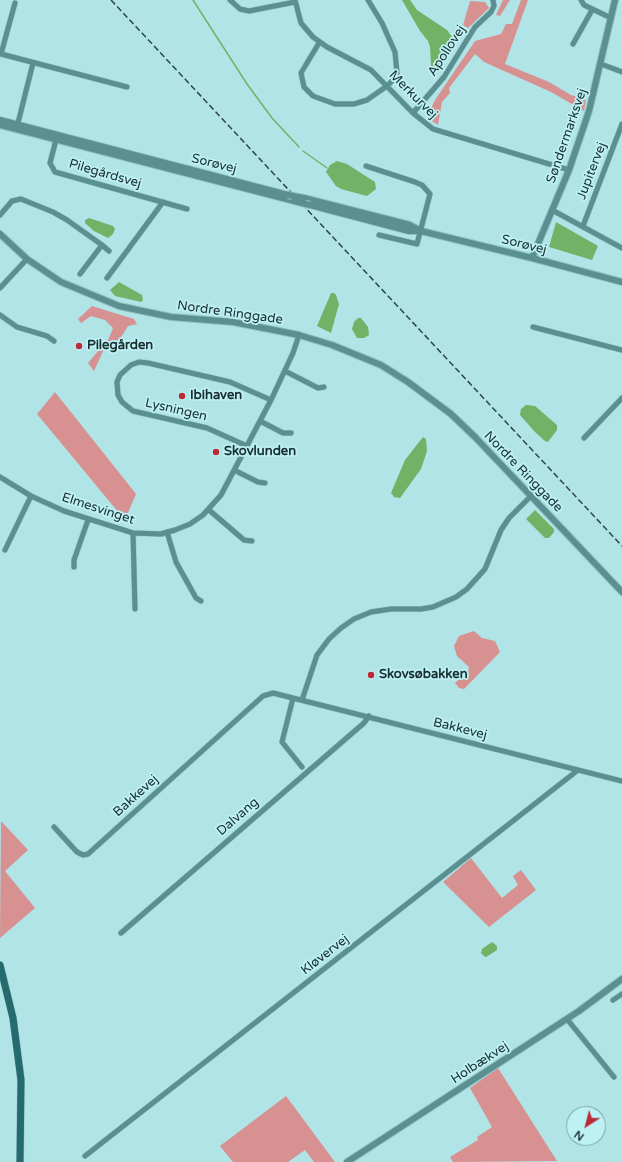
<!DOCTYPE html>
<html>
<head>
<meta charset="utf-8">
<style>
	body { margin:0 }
	#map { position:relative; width:622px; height:1162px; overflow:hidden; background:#b1e4e7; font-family:"Varela Round",sans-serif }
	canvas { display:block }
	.north { position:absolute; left:566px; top:1106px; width:40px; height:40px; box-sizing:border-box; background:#bdf1f4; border:1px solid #7ba3a5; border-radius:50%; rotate:216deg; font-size:11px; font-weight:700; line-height:16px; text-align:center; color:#192e2f }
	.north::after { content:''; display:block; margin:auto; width:14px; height:18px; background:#ba2a39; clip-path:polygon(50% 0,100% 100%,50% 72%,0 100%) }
</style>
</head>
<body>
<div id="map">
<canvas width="622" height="1162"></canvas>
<div class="north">N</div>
</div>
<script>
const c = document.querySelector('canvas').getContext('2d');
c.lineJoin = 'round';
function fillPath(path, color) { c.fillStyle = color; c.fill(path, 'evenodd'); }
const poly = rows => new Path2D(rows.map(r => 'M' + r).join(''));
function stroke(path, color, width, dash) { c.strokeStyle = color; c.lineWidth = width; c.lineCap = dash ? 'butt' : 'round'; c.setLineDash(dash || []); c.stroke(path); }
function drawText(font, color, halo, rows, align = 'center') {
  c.font = font + ' "Varela Round",sans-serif'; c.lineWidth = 3.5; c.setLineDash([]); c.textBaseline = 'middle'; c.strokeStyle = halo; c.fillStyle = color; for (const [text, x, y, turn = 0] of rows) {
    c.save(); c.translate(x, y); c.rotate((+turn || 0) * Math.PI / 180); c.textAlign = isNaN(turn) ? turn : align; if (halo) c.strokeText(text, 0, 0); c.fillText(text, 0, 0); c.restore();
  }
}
fillPath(poly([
	[503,0,510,0,500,16,496,15],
	[521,0,528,0,505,64,549,82,571,95,586,100,584,111,551,92,484,62,475,54,449,88,450,93,442,102,438,125,432,121,429,113,435,100,475,41,501,34,506,24,512,24],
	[470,1,485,2,489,8,468,28,463,25],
	[92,306,134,319,137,324,128,326,118,342,104,349,94,371,88,363,109,338,113,328,105,320,91,316,81,323,78,319],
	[55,392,136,494,127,515,119,513,37,414],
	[474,631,482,638,495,641,500,652,464,689,459,688,455,683,468,672,469,667,457,656,454,646,459,636],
	[1,821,28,850,5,871,35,908,0,938],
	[471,858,502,898,518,885,513,876,521,870,536,890,489,927,443,882],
	[498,1068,557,1161,453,1162,450,1157,478,1140,477,1137,492,1127,470,1088],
	[286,1096,335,1162,314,1162,305,1150,288,1162,233,1162,220,1146]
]), '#d69190');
fillPath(poly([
	[402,0,410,0,417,10,447,30,453,38,445,58,436,69,431,67,430,47,428,41,420,31],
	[337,161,347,164,375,182,376,189,367,196,341,189,336,186,326,172,330,165],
	[89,218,113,226,115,229,113,234,108,238,94,231,85,223,85,220],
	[556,222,598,246,592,260,549,247],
	[119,282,142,295,143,300,141,302,115,296,110,290],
	[331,293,334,293,336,295,339,304,331,333,317,326],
	[358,318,361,318,368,327,369,335,364,338,357,338,352,329,354,322],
	[526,405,535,406,557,425,557,430,548,442,545,441,535,432,520,415,521,409],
	[423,437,426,439,427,451,421,469,400,498,394,497,391,493,405,460],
	[535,510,554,529,554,532,549,538,545,538,526,519],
	[492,942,497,946,497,950,486,957,484,956,481,953,482,949]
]), '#71b266');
stroke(poly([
	[193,0,247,84,272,118,299,147],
	[303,151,327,168]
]), '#71b266', 1.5);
const minor = poly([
	[230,0,240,9,249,11,295,2],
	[295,0,301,23,313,37,327,47,371,70,413,113,433,129,569,170],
	[581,0,584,5,611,18],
	[15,3,1,54,127,87],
	[319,43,301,73,304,87,313,96,335,104,354,104,367,100,387,86,394,79,397,73,395,52,382,23,368,0],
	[573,44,592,10],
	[601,64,622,72],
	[413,113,444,77,475,27,491,12,494,6,493,0],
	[17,127,33,63],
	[57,136,50,163,55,172,187,209],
	[366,166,415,182,422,185,430,194,417,244,379,235],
	[552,210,622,248],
	[0,215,12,201,21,199,53,212,67,220,102,245,80,274],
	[583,226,622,124],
	[102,245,109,251],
	[107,278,163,202],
	[0,288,27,259],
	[0,315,17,327,47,336,54,341],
	[533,327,622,350],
	[285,371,318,388,324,387],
	[260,421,283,433,291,433],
	[584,438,622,398],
	[247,446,207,428,133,411,122,402,118,395,117,382,120,375,131,365,139,362,148,363,230,382,271,400],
	[234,470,258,482,265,483],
	[0,477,31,496,64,511,133,533,161,534,175,530,190,524,203,515,221,495,271,400,293,353,299,335],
	[209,510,244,540,252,541],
	[167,532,176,562,196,598,201,601],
	[133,533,135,609],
	[5,550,31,496],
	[74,567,74,560,88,520],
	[293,698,282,742,302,767],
	[302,700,317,655,329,639,341,628,354,619,371,612,391,609,421,609,433,607,456,597,467,589,485,569,501,530,509,518,531,496],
	[54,827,77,852,83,855,88,854,263,696,273,693,622,781],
	[121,933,364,723,369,716],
	[613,1000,622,994],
	[567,1019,614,1077],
	[85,1156,578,770]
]);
const tertiary = poly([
	[0,120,288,195],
	[0,125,294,201],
	[304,198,410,225,419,230],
	[310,205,409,231,421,231,532,258,622,282],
	[0,234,27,259,61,282,119,306,171,317,233,322,299,335,332,345,381,365,408,382,451,414,475,437,622,592],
	[532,258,569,170,589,111,615,0],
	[347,1162,579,1011,622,979]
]);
const secondary = poly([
	[0,965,13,1018,21,1080,20,1162]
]);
stroke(minor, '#93c0c2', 6);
stroke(tertiary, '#93c0c2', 8);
stroke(secondary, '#93c0c2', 8);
stroke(minor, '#5b9093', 5);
stroke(tertiary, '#5b9093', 6);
stroke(secondary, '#246a6e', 7);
stroke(poly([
	[111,0,622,546]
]), '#2d4647', 1.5, [6, 3]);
const tertiaryBridge = poly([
	[288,195,304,198],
	[294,201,310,205]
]);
stroke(tertiaryBridge, '#93c0c2', 8, []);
stroke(tertiaryBridge, '#5b9093', 6);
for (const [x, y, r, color] of [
	[79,346,4,"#ba2a39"],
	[182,396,4,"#ba2a39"],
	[216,452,4,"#ba2a39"],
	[371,675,4,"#ba2a39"]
]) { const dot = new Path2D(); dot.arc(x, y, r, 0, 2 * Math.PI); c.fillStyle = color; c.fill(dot); stroke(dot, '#bdf1f4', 1.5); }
drawText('13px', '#192e2f', '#bdf1f4', [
	["Apollovej",447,51,-57],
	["Merkurvej",413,95,45],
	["Søndermarksvej",567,136,-71],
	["Sorøvej",214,164,14],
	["Jupitervej",592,171,-69],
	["Pilegårdsvej",105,174,16],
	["Sorøvej",524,245,14],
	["Nordre Ringgade",230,313,8],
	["Lysningen",176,410,13],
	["Nordre Ringgade",523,472,46],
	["Elmesvinget",98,509,18],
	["Bakkevej",460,729,14],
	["Bakkevej",136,796,-42],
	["Dalvang",238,817,-41],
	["Kløvervej",325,955,-38],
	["Holbækvej",480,1063,-33]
]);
drawText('bold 13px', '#192e2f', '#bdf1f4', [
	["Pilegården",87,346],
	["Ibihaven",190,396],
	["Skovlunden",224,452],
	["Skovsøbakken",379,675]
], 'left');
</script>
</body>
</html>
